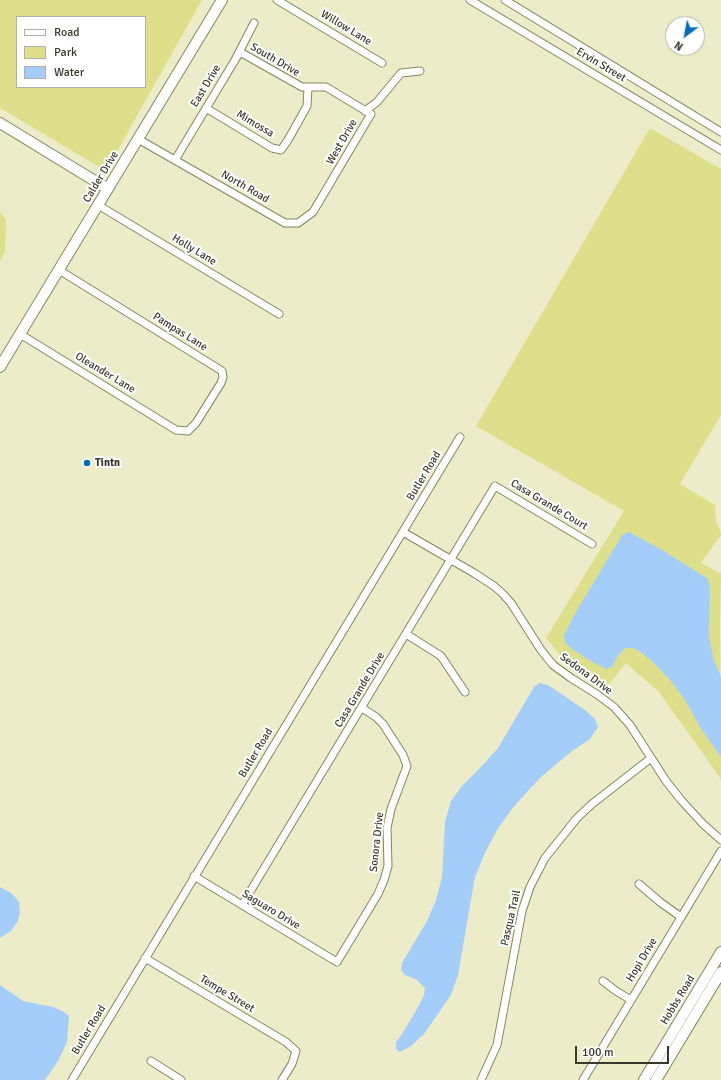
<!DOCTYPE html>
<style>
body{margin:0}
#map{position:relative;width:721px;height:1080px;overflow:hidden;background:#ecedc8;font-family:Signika,sans-serif}
canvas{display:block}
.legend{position:absolute;left:16px;top:16px;width:130px;height:72px;box-sizing:border-box;background:#fff;border:1px solid #b0b0aa;margin:0;padding:5px 7px;list-style:none;font-size:12px;color:#39392b}
.legend li{display:flex;align-items:center;gap:8px;height:20px}
.legend b{width:20px;border:1px solid #b0b0aa}
.north{position:absolute;left:665px;top:16px;width:40px;height:40px;box-sizing:border-box;background:#fff;border:1px solid #b0b0aa;border-radius:50%;rotate:212deg;font-size:11px;font-weight:700;line-height:16px;text-align:center;color:#39392b}
.north::after{content:'';display:block;margin:auto;width:14px;height:18px;background:#046db9;clip-path:polygon(50% 0,100% 100%,50% 72%,0 100%)}
.scale{position:absolute;left:575px;top:1046px;width:94px;height:18px;box-sizing:border-box;border:2px solid #39392b;border-top:0;padding-left:5px;font-size:12px;line-height:14px;white-space:nowrap;color:#39392b;-webkit-text-stroke:3px #fff;paint-order:stroke}
</style>
<div id="map">
<canvas width="721" height="1080"></canvas>
<ul class="legend">
<li><b style="height:5px;background:#fff"></b>Road</li>
<li><b style="height:11px;background:#dedf8a"></b>Park</li>
<li><b style="height:11px;background:#a4cef9"></b>Water</li>
</ul>
<div class="north">N</div>
<div class="scale">100 m</div>
</div>
<script>
const ctx = document.querySelector('canvas').getContext('2d');
ctx.lineJoin = 'round';
function paint(path, color) { ctx.fillStyle = color; ctx.fill(path, 'evenodd'); }
const toPath = rows => new Path2D(rows.map(r => 'M' + r).join(''));
function trace(path, color, width, dash) { ctx.strokeStyle = color; ctx.lineWidth = width; ctx.lineCap = dash ? 'butt' : 'round'; ctx.setLineDash(dash || []); ctx.stroke(path); }
function drawText(font, color, halo, rows, align = 'center') {
  ctx.font = font + ' Signika,sans-serif'; ctx.lineWidth = 4; ctx.setLineDash([]); ctx.textBaseline = 'middle'; ctx.strokeStyle = halo; ctx.fillStyle = color; for (const [text, x, y, turn = 0] of rows) {
    ctx.save(); ctx.translate(x, y); ctx.rotate((+turn || 0) * Math.PI / 180); ctx.textAlign = isNaN(turn) ? turn : align; if (halo) ctx.strokeText(text, 0, 0); ctx.fillText(text, 0, 0); ctx.restore();
  }
}
const green = toPath([
 [0,0,202,0,106,171,0,108],
 [17,17,145,17,145,87,17,87],
 [650,128,721,169,721,415,680,484,715,505,716,522,721,532,721,535,701,563,721,574,720,622,721,779,659,692,626,663,606,688,567,663,546,638,624,511,476,426],
 [0,212,6,220,5,252,0,261]
]);
const water = toPath([
 [629,532,664,551,708,579,710,588,709,636,713,658,721,677,721,757,700,727,685,700,670,680,652,661,639,651,633,648,625,648,617,657,612,667,607,669,594,663,572,649,565,643,564,636,573,617,622,535],
 [539,683,548,685,585,710,595,719,598,727,590,739,572,751,541,777,525,794,512,809,497,830,485,853,475,877,458,975,451,995,424,1034,411,1046,400,1052,396,1049,396,1042,402,1034,417,1009,424,995,425,988,417,980,405,975,401,970,402,963,427,921,436,900,442,877,445,822,451,801,462,786,481,767,498,748,534,687],
 [0,887,11,893,19,902,20,913,18,921,11,931,0,938],
 [0,985,23,1001,53,1007,64,1012,69,1016,67,1042,58,1061,45,1080,0,1080]
]);
const street = toPath([
 [277,0,382,63],
 [470,0,721,150],
 [505,0,721,132],
 [206,108,272,148,281,150,288,140,307,106,308,87],
 [365,111,377,102,401,73,420,71],
 [138,139,285,223,298,223,313,212,371,114,326,87,302,87,240,52,235,60],
 [175,160,235,60,254,23],
 [98,205,279,314],
 [20,334,176,430,188,431,196,423,221,383,223,377,222,371,59,270],
 [403,532,474,573,494,586,503,594,511,603,541,650,553,665,571,678,598,695,614,707,630,725,666,781,681,800,703,824,721,840],
 [406,634,441,656,465,692],
 [194,876,337,962,378,894,384,880,388,866,387,828,391,809,407,766,403,755,383,724,376,717,362,708],
 [639,884,660,902,681,917],
 [242,905,495,486,592,544],
 [145,958,286,1042,296,1051,292,1064,282,1080],
 [603,981,616,991,631,1000],
 [151,1061,181,1080],
 [72,1080,460,437],
 [481,1080,497,1045,522,911,530,887,545,858,577,818,592,804,651,758],
 [583,1080,721,851]
]);
const secondary = toPath([
 [0,123,108,189],
 [0,367,222,0],
 [644,1080,721,952],
 [656,1080,721,972]
]);
const markers = [
 [87,463,4,"#046db9"]
];
const streetNames = [
 ["Willow Lane",346,28,31],
 ["South Drive",275,60,30],
 ["Ervin Street",601,65,31],
 ["East Drive",206,86,-59],
 ["Mimossa",255,124,31],
 ["West Drive",342,142,-60],
 ["Calder Drive",101,177,-59],
 ["North Road",245,187,30],
 ["Holly Lane",194,250,31],
 ["Pampas Lane",180,332,32],
 ["Oleander Lane",105,373,31],
 ["Butler Road",424,476,-59],
 ["Casa Grande Court",549,505,31],
 ["Sedona Drive",586,674,36],
 ["Casa Grande Drive",360,690,-59],
 ["Butler Road",256,753,-59],
 ["Sonora Drive",377,842,-84],
 ["Saguaro Drive",271,910,31],
 ["Pasqua Trail",511,918,-77],
 ["Hopi Drive",642,960,-59],
 ["Tempe Street",227,994,31],
 ["Hobbs Road",678,1000,-59],
 ["Butler Road",89,1030,-59]
];
const poiNames = [
 ["Tintn",95,463]
];
paint(green, '#dedf8a');
paint(water, '#a4cef9');
trace(street, '#858563', 9);
trace(secondary, '#858563', 12);
trace(street, '#fff', 7);
trace(secondary, '#fff', 10);
for (const [x, y, r, color] of markers) { const dot = new Path2D(); dot.arc(x, y, r, 0, 2 * Math.PI); ctx.fillStyle = color; ctx.fill(dot); trace(dot, '#fff', 1.5); }
drawText('11px', '#39392b', '#fff', streetNames);
drawText('bold 11px', '#39392b', '#fff', poiNames, 'left');
</script>
